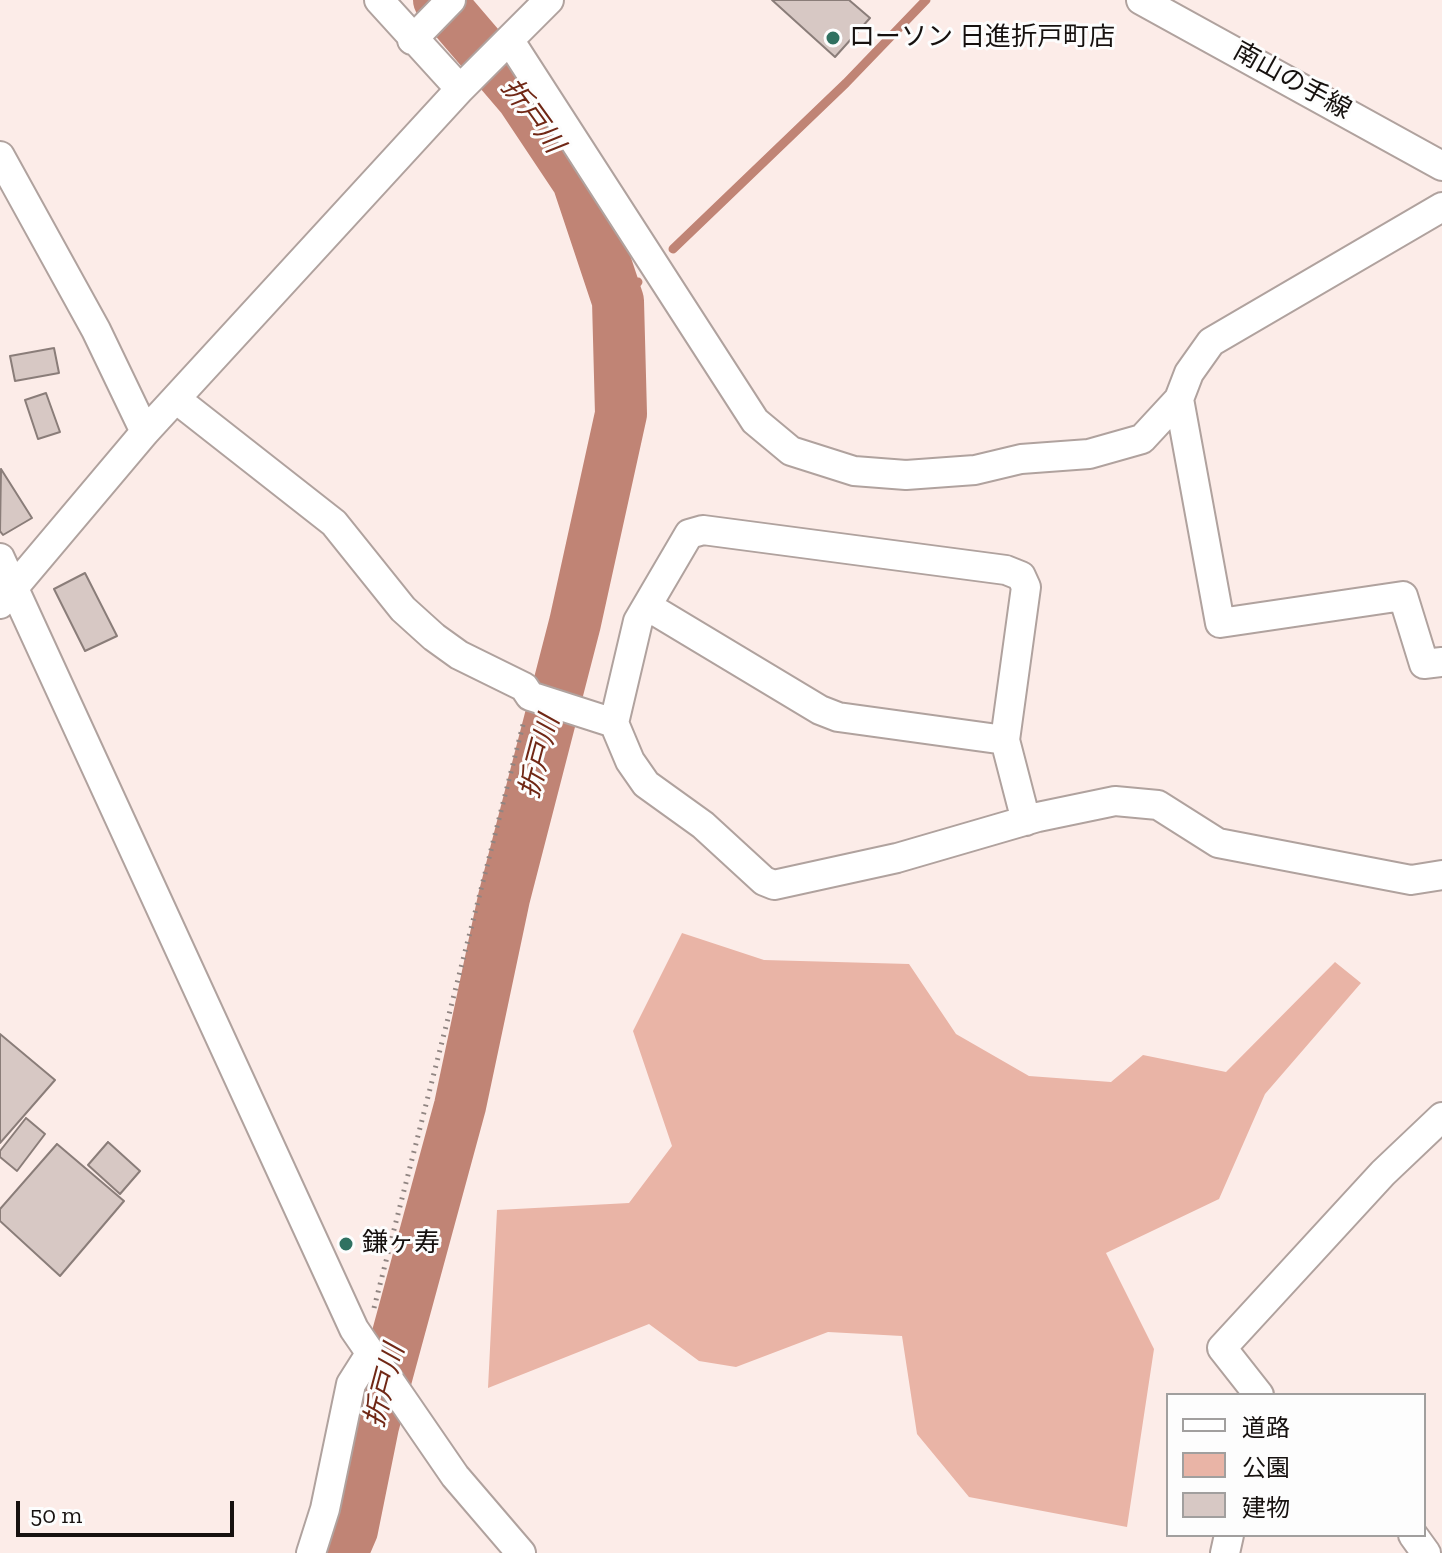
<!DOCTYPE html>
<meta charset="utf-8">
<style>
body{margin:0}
#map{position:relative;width:1442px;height:1553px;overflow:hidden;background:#fcece8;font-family:"Zilla Slab","Noto Sans JP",serif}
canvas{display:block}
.legend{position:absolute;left:1166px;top:1393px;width:260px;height:144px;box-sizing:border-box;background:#fdfdfd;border:2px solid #a19f9e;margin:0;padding:10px 14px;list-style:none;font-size:24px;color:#16110f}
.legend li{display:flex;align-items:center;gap:16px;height:40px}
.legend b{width:40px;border:2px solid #a19f9e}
.scale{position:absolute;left:16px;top:1501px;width:218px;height:36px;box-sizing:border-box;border:4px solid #16110f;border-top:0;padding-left:10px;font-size:24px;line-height:28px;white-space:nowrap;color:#16110f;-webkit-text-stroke:6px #fdfdfd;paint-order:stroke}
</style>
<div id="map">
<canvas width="1442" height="1553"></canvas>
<ul class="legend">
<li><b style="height:10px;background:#fff"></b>道路</li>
<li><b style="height:22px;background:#e9b4a6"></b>公園</li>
<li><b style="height:22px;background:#d7c8c4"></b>建物</li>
</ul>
<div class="scale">50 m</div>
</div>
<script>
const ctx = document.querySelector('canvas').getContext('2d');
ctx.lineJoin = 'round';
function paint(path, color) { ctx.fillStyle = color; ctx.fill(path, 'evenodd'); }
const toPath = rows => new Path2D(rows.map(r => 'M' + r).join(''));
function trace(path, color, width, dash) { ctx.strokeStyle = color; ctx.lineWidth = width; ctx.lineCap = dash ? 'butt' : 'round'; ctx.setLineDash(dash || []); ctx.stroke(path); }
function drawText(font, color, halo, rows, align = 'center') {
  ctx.font = font + ' "Zilla Slab","Noto Sans JP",serif'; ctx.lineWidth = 6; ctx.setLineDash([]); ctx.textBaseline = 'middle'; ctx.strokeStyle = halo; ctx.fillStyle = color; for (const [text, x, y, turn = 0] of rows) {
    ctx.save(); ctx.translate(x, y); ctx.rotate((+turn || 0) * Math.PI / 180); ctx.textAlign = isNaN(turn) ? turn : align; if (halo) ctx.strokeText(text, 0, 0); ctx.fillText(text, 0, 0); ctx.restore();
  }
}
const green = toPath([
 [682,933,764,960,909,964,956,1034,1029,1076,1111,1082,1143,1055,1226,1072,1335,962,1361,983,1265,1094,1219,1199,1106,1253,1154,1349,1127,1527,969,1497,917,1434,902,1336,828,1332,736,1367,699,1361,649,1324,488,1388,497,1210,629,1203,672,1146,633,1031]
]);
const stream = toPath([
 [673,249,846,83,926,0],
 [618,301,638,282]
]);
const river = toPath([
 [342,1553,352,1530,373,1426,460,1106,504,898,575,623,621,414,618,301,578,181,522,97,439,0]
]);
const building = toPath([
 [772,0,849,0,870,18,835,57,772,0],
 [54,348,59,373,15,381,10,356,54,348],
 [46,393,60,432,38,439,25,400,46,393],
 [1,469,32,518,3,535,0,531,1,469],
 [85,573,117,636,85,651,54,589,85,573],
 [0,1034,55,1080,0,1143,0,1034],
 [26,1118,45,1134,17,1171,0,1157,0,1151,26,1118],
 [108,1142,140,1171,120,1194,88,1165,108,1142],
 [57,1144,124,1201,60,1276,0,1221,0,1209,57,1144]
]);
const path = toPath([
 [374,1308,524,721]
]);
const minor = toPath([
 [379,0,460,89],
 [1141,0,1442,166],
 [412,40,451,0],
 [510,41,755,421,791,451,854,471,906,475,975,470,1021,459,1089,454,1142,439,1179,399,1189,373,1211,342,1442,207],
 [0,156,96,330,145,432],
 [176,399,334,523,403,609,434,637,459,655,524,687,530,696,614,723,630,761,646,784,703,825,764,881,774,885,897,858,1038,817,1115,801,1158,805,1218,843,1411,880,1442,875],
 [1179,399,1220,623,1403,596,1424,664,1442,662],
 [0,558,354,1329,455,1476,521,1553],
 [0,604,145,432,460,89,549,0],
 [647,606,820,710,838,717,1005,740],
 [614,723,638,621,689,534,703,530,1006,570,1021,576,1026,587,1005,740,1026,821],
 [1259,1395,1222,1348,1383,1173,1442,1117],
 [1413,1535,1426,1553],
 [311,1553,325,1509,351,1384,370,1354],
 [1225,1553,1229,1535]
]);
const markers = [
 [833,38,8,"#307161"],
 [346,1244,8,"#307161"]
];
const poiNames = [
 ["ローソン 日進折戸町店",849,38],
 ["鎌ヶ寿",362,1244]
];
const streetNames = [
 ["南山の手線",1292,81,29]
];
const waterNames = [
 ["折戸川",532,116,54],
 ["折戸川",540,757,-75],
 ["折戸川",385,1386,-75]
];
paint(green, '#e9b4a6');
trace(stream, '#c08475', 9);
trace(river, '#c08475', 52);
paint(building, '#d7c8c4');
trace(building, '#8a7d79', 2);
trace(minor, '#b0a29e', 32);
trace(path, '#908582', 5, [2, 6]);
trace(minor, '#fff', 28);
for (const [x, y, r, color] of markers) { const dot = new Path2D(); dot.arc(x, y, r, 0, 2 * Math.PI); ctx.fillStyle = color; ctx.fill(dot); trace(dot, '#fdfdfd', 3); }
drawText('26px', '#16110f', '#fdfdfd', poiNames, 'left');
drawText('26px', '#16110f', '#fdfdfd', streetNames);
drawText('italic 28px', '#702715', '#fdfdfd', waterNames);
</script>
